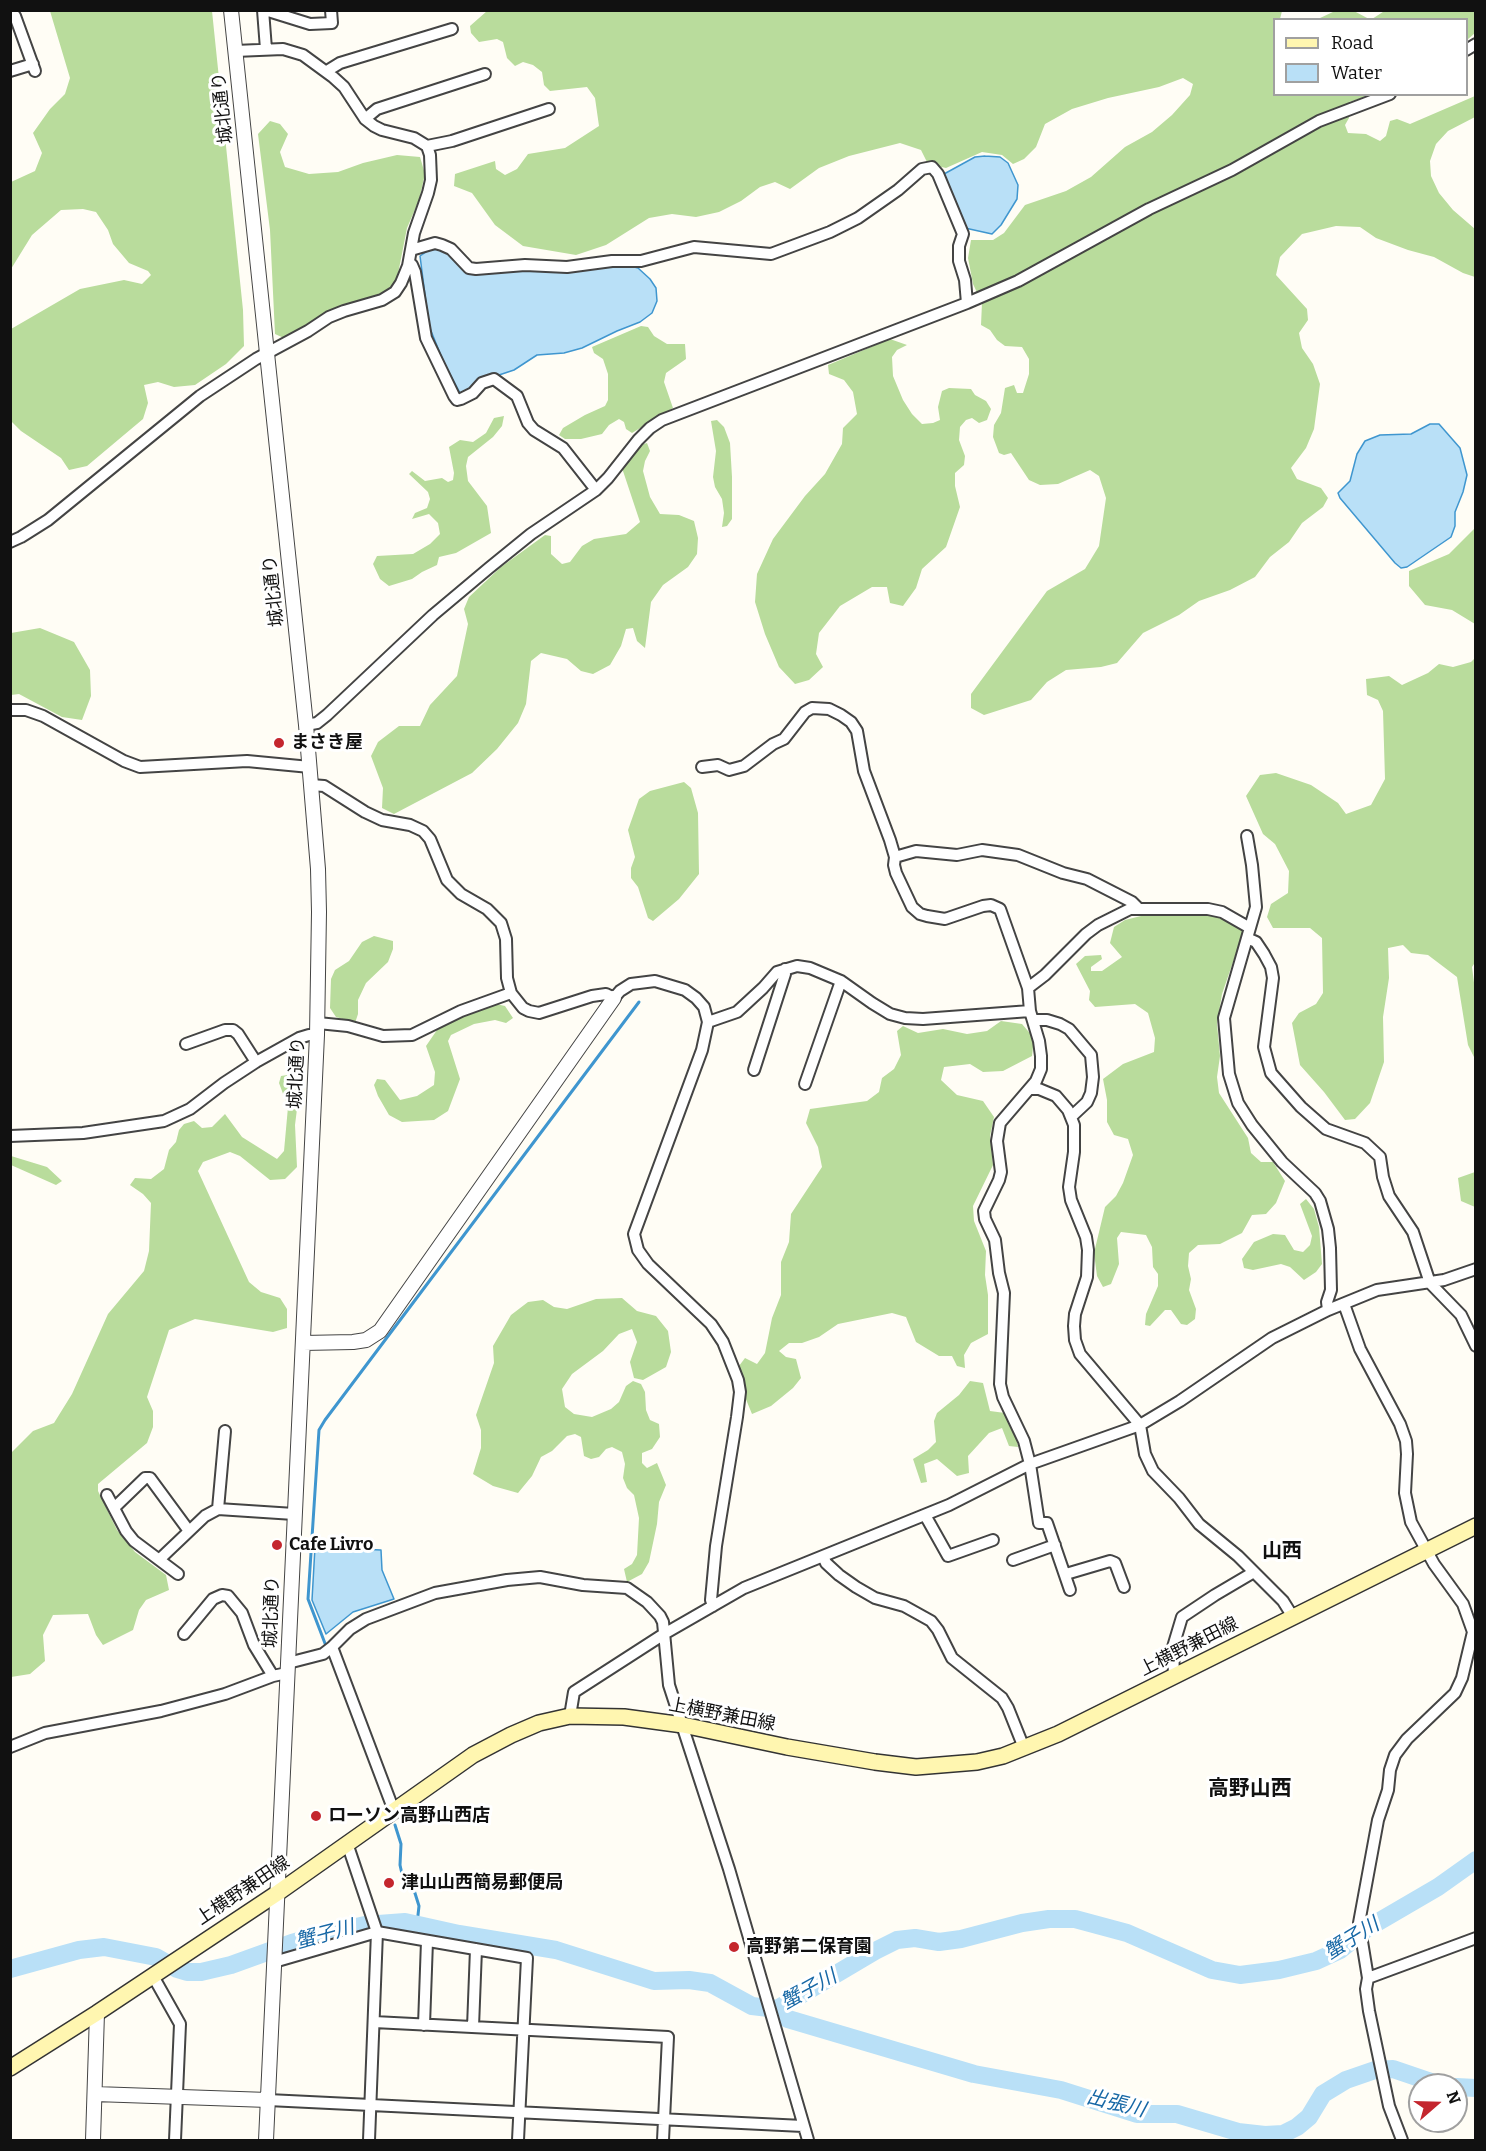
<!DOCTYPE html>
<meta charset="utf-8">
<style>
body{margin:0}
#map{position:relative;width:1486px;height:2151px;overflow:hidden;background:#fffdf5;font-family:Bitter,serif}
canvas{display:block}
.frame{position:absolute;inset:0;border:12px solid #111;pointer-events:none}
.legend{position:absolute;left:1273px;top:18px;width:195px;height:78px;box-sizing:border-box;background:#fff;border:2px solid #a0a0a0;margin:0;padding:8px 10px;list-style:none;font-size:18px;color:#111}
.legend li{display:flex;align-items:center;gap:12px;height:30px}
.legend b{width:30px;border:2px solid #a0a0a0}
.north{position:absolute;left:1408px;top:2073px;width:60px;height:60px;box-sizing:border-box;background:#fff;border:2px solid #a0a0a0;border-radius:50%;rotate:70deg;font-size:16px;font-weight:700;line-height:24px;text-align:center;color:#111}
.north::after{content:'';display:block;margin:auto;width:21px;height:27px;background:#c4262e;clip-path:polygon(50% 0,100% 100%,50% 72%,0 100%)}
</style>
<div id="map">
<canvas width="1486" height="2151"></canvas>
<div class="frame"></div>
<ul class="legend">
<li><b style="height:8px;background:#fff6b0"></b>Road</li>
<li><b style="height:16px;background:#b9e0f7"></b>Water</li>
</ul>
<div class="north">N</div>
</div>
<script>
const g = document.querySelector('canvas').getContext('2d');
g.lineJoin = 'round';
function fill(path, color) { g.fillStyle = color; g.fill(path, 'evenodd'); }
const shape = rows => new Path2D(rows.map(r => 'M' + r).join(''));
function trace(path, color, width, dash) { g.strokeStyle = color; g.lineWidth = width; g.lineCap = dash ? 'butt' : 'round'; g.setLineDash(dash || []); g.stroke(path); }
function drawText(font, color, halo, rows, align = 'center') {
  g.font = font + ' Bitter,"Noto Sans JP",serif'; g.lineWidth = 6; g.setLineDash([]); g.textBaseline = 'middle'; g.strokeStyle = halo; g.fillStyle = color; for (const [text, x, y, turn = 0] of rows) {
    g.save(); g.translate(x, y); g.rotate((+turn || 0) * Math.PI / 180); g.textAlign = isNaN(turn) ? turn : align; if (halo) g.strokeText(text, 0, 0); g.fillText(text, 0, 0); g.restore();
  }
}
fill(shape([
 [1386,10,1475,11,1475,33,1467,40,1466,20,1372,19],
 [50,11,212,11,243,310,244,346,226,364,195,385,174,387,158,382,144,385,148,403,143,419,87,466,69,470,61,458,21,431,11,421,11,329,80,289,124,280,142,284,151,275,148,271,129,263,113,244,108,230,96,212,83,209,61,210,32,235,11,269,11,182,35,171,42,153,33,133,50,109,65,94,70,78],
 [487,11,1282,11,1280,19,1274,20,1274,94,1371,95,1349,102,1349,118,1345,125,1348,133,1366,134,1380,141,1386,136,1390,121,1397,119,1410,124,1475,96,1475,117,1448,131,1436,144,1430,161,1431,176,1439,193,1453,210,1475,229,1475,277,1463,273,1434,257,1408,250,1376,238,1360,227,1336,226,1302,234,1280,257,1276,275,1307,309,1308,320,1299,333,1302,348,1313,364,1320,384,1314,429,1306,448,1291,468,1297,479,1321,488,1328,498,1323,507,1302,523,1289,542,1270,557,1255,577,1230,590,1199,601,1179,615,1143,633,1117,663,1101,667,1066,670,1047,682,1031,700,984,715,971,708,971,694,1047,591,1085,569,1099,546,1106,498,1099,476,1090,470,1058,484,1040,485,1029,480,1011,453,1004,455,999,453,993,437,994,425,1001,413,1005,388,1014,385,1017,393,1023,393,1029,374,1029,359,1022,347,1005,346,997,340,990,330,981,325,982,303,973,284,968,258,971,240,993,240,1004,233,1025,205,1066,191,1091,177,1125,147,1152,132,1172,115,1190,95,1193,84,1183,78,1159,87,1108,98,1072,109,1045,124,1036,147,1024,159,1013,164,1002,155,982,152,946,168,928,164,921,150,900,143,849,156,819,168,790,189,775,182,760,187,741,201,719,212,696,217,672,214,649,218,606,245,576,255,523,246,495,225,472,193,454,186,455,174,495,161,496,169,505,175,517,169,528,154,565,148,599,126,595,98,587,87,550,91,544,85,542,72,533,65,523,62,515,66,507,58,503,42,497,39,479,42,471,33,470,26],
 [1335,11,1354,11,1369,19,1318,19],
 [270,121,280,124,288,134,280,152,285,167,309,174,338,172,363,163,397,155,420,157,425,174,419,200,407,228,397,279,387,291,376,297,341,305,286,339,275,334,270,230,258,134],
 [641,326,648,327,654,336,667,344,685,344,686,359,666,373,664,382,673,408,632,433,626,429,624,422,619,419,609,425,602,434,581,439,565,439,559,435,563,428,585,415,605,406,608,400,608,374,603,359,594,353,592,347],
 [890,339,907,345,897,350,892,357,893,376,903,400,912,414,922,424,933,423,940,420,938,407,942,391,949,388,971,389,975,395,986,401,991,409,987,420,979,423,972,418,966,420,960,427,959,440,965,456,964,465,955,473,955,486,960,507,946,547,922,569,916,588,903,606,890,603,887,587,872,587,840,606,819,633,816,654,823,667,809,680,795,684,779,667,765,634,755,602,757,574,773,539,805,496,825,474,842,444,843,428,857,414,853,392,844,380,829,374,828,365],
 [504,416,502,426,493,437,468,457,466,466,468,481,487,506,491,533,456,553,439,557,437,565,422,572,412,579,389,586,380,579,373,564,377,556,413,554,430,544,440,534,438,523,429,514,412,519,415,513,427,508,430,499,428,492,409,474,412,471,425,481,442,478,448,482,453,480,454,473,449,447,460,440,473,442,486,433,494,418],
 [717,420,724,427,730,443,732,477,732,519,727,526,722,527,724,513,722,499,715,487,713,477,716,451,711,421],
 [647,443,650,451,645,461,643,471,650,497,660,514,679,515,694,521,698,538,697,554,688,567,663,585,651,602,645,648,637,641,633,628,626,629,621,646,610,665,593,674,581,671,567,659,541,653,531,661,526,704,518,723,497,749,472,773,394,814,382,808,383,788,371,756,378,742,399,726,420,726,430,705,457,676,468,624,464,609,469,597,501,567,545,535,551,536,551,554,562,564,570,562,582,546,594,539,626,534,640,522,622,468,641,445],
 [1475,528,1475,624,1452,610,1425,605,1409,586,1409,571,1449,554],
 [40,628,74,642,90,670,91,696,82,720,62,717,19,694,11,695,11,633],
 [1475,658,1476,897,1474,904,1476,905,1476,961,1472,967,1476,998,1475,1059,1468,1045,1457,977,1428,955,1411,953,1403,945,1388,948,1389,978,1383,1017,1384,1062,1370,1103,1355,1119,1345,1120,1324,1092,1300,1065,1292,1023,1299,1013,1316,1004,1323,993,1322,938,1310,928,1273,928,1267,917,1271,904,1288,893,1289,871,1275,844,1263,834,1246,796,1260,775,1276,773,1311,785,1338,803,1346,814,1371,805,1385,779,1383,711,1378,700,1367,695,1366,679,1389,676,1402,685,1428,673,1439,664,1453,667,1471,662],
 [684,782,691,788,698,813,699,874,679,899,653,921,648,918,638,887,631,878,631,868,635,857,628,830,639,799,650,791],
 [1145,915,1220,915,1238,926,1243,933,1222,994,1217,1024,1220,1056,1217,1077,1219,1093,1248,1138,1251,1153,1261,1162,1273,1162,1285,1181,1276,1203,1266,1214,1252,1215,1242,1233,1220,1244,1198,1245,1189,1253,1188,1266,1191,1279,1189,1290,1196,1309,1195,1319,1187,1325,1181,1324,1171,1310,1165,1310,1150,1326,1145,1325,1146,1314,1158,1286,1158,1274,1153,1267,1152,1247,1146,1235,1121,1232,1117,1238,1119,1264,1111,1284,1103,1287,1097,1276,1094,1253,1105,1207,1116,1196,1123,1183,1133,1155,1128,1139,1114,1135,1107,1122,1107,1100,1103,1079,1123,1064,1154,1052,1155,1038,1148,1013,1135,1004,1095,1007,1089,1000,1090,991,1076,964,1085,956,1101,955,1102,959,1091,967,1091,971,1102,971,1122,957,1110,943,1114,927,1125,920],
 [374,936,393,941,393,949,388,962,366,983,358,1000,358,1014,355,1023,336,1017,330,1008,331,979,335,970,349,961,362,942],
 [496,1004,505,1006,513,1018,506,1023,495,1020,474,1024,451,1035,448,1041,460,1079,448,1111,434,1120,402,1122,389,1115,378,1096,374,1085,377,1079,385,1080,400,1100,417,1096,434,1085,435,1072,426,1046,437,1030,460,1016],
 [1001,1021,1022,1024,1034,1038,1032,1056,1003,1071,983,1072,970,1064,944,1067,941,1080,957,1095,983,1101,994,1117,990,1136,993,1165,973,1206,974,1221,986,1251,985,1275,988,1295,988,1334,971,1343,964,1355,965,1368,957,1366,952,1356,939,1356,916,1342,906,1317,892,1313,838,1324,819,1337,802,1343,789,1343,779,1351,786,1357,796,1359,801,1378,793,1388,771,1406,752,1414,745,1397,739,1366,745,1358,757,1364,765,1353,772,1318,781,1295,781,1262,789,1242,791,1214,822,1167,818,1147,806,1123,810,1109,867,1101,879,1092,882,1078,894,1069,901,1055,897,1031,903,1026,918,1033,943,1029,967,1034,987,1031],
 [294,1074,300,1085,295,1125,297,1167,285,1179,270,1180,240,1156,230,1152,203,1162,198,1171,249,1282,261,1292,280,1298,287,1309,287,1328,273,1332,195,1319,169,1330,147,1397,153,1411,153,1427,147,1443,98,1484,98,1491,117,1530,135,1552,166,1575,169,1590,146,1600,139,1610,133,1630,103,1645,96,1635,88,1614,53,1615,43,1635,45,1661,30,1674,11,1677,11,1453,33,1431,54,1423,72,1394,108,1314,144,1271,149,1251,151,1203,143,1194,130,1185,135,1178,151,1179,164,1169,169,1150,176,1142,179,1130,184,1124,194,1121,202,1128,212,1127,225,1114,242,1137,277,1159,284,1151,288,1107,279,1083,281,1076],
 [11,1156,47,1167,62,1181,56,1185,11,1165],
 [1475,1172,1476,1172,1475,1207,1461,1201,1458,1178],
 [1306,1199,1314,1209,1319,1227,1322,1264,1316,1272,1304,1280,1290,1267,1281,1264,1253,1270,1244,1268,1242,1259,1254,1242,1273,1234,1285,1235,1294,1250,1303,1252,1310,1245,1312,1236,1300,1204],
 [622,1298,637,1311,656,1316,668,1331,671,1352,666,1367,643,1380,634,1378,630,1362,637,1342,632,1329,619,1334,603,1351,572,1374,562,1389,565,1407,574,1414,592,1417,611,1409,619,1402,626,1386,633,1381,641,1384,645,1392,646,1410,650,1420,659,1424,660,1437,652,1449,642,1453,642,1463,647,1468,657,1463,666,1485,659,1502,657,1524,649,1562,642,1574,627,1582,624,1569,632,1564,637,1555,639,1518,634,1495,627,1488,623,1478,625,1464,622,1452,612,1447,606,1449,599,1457,591,1459,584,1456,581,1437,575,1434,567,1436,552,1451,541,1457,532,1476,518,1493,493,1486,473,1474,481,1448,481,1430,476,1415,494,1363,493,1346,511,1315,528,1302,543,1300,554,1307,567,1309,596,1299],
 [970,1381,983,1383,990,1411,1005,1413,1016,1432,1018,1447,1009,1446,1002,1428,989,1433,968,1456,969,1473,957,1476,937,1459,924,1464,927,1482,921,1483,913,1459,928,1450,936,1442,934,1421,937,1413,959,1395]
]), '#b9dc9c');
const water = shape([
 [985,156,1000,157,1008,163,1018,185,1017,199,1001,225,992,234,965,228,944,174,975,157,985,156],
 [439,249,448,252,462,268,468,272,527,270,566,272,627,265,638,268,650,279,656,288,657,301,652,313,640,322,617,331,582,348,564,353,537,355,514,370,484,380,466,393,460,393,444,363,429,326,420,256,429,250,439,249],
 [1430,424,1439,424,1460,448,1467,475,1463,492,1455,512,1455,526,1451,537,1407,567,1401,568,1395,563,1340,498,1338,493,1350,481,1357,454,1365,441,1380,435,1411,434,1430,424],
 [315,1547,381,1550,382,1570,394,1599,353,1612,326,1634,312,1600,315,1547]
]);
fill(water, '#b9e0f7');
trace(water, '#3f96cf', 1.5);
trace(shape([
 [326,1646,308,1599,319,1430,325,1420,639,1002],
 [395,1825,401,1844,400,1865,402,1874,414,1890,419,1906,417,1924]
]), '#3f96cf', 3);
trace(shape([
 [10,1969,79,1950,104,1947,156,1957,177,1969,187,1972,201,1972,231,1965,292,1943,320,1935,365,1925,405,1922,459,1934,556,1950,654,1981,689,1980,710,1983,752,2006,777,2009,875,1951,897,1940,915,1938,939,1942,961,1939,1022,1923,1049,1919,1075,1919,1127,1933,1212,1970,1240,1975,1279,1970,1316,1961,1340,1950,1366,1929,1438,1887,1476,1860],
 [777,2009,788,2019,974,2074,1061,2090,1137,2114,1177,2114,1238,2132,1265,2135,1283,2134,1297,2127,1309,2117,1323,2094,1346,2080,1375,2070,1393,2069,1440,2085],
 [1456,2087,1476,2088]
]), '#b9e0f7', 18);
const minor = shape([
 [263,10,266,49],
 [265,10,310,24,332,23,331,10],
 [10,17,15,16,35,71],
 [1466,50,1476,44],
 [10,71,33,64],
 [327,71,340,63,452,29],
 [365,119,377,109,485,74],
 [427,146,452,141,549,109],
 [411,250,435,243,442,245,451,249,469,268,476,269,525,265,567,267,612,261,641,261,694,247,771,254,830,232,858,218,898,190,922,169,932,167,938,174,963,234,959,246,959,261,965,280,967,303],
 [409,262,412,265,415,272,426,338,454,396,457,400,461,399,473,393,482,383,494,379,517,396,528,423,534,430,563,448,596,490],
 [10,542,21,537,48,520,200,396,256,359,308,331,329,317,344,311,382,300,395,292,401,283,408,266,414,233,428,193,431,180,430,155,427,146,414,138,382,130,374,126,365,119,344,87,333,77,303,55,283,49,235,51],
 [10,710,26,710,43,716,124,761,140,767,247,761,310,767],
 [306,725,317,723,327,715,433,615,489,568,531,534,596,490,608,478,638,440,650,428,662,420,967,303,1018,281,1149,209,1232,170,1319,121,1390,94],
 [702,767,718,765,729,770,744,766,773,744,784,739,805,712,812,708,829,709,841,715,851,722,857,731,864,771,890,840,895,857,894,865,896,873,912,907,920,914,927,916,945,919,983,906,991,905,1000,909,1028,988,1030,1011,1039,1041,1041,1056,1041,1069,1036,1081,1000,1123,997,1141,1001,1172,999,1180,984,1211,985,1219,995,1240,999,1273,1004,1293,1000,1384,1003,1397,1024,1441,1030,1464,1039,1523,1047,1523,1070,1590],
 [311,785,324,786,365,812,382,820,410,825,423,831,430,839,447,880,461,894,487,909,501,923,506,939,507,978,511,993,523,1008,529,1011,539,1013,592,996,606,994,614,998,620,991,631,984,655,981,685,990,696,998,704,1007,708,1022,702,1050,634,1234,638,1250,648,1264,711,1324,723,1342,738,1380,740,1392,737,1417,716,1546,711,1600,713,1606],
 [1247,836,1252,865,1256,907,1224,1018,1229,1074,1238,1103,1252,1125,1282,1162,1315,1193,1320,1201,1328,1229,1330,1248,1331,1290,1327,1302,1328,1310],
 [895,857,916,851,957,855,982,850,1018,855,1063,873,1087,879,1132,902,1138,908],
 [1247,938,1256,942,1264,954,1271,967,1273,978,1264,1047,1271,1073,1301,1107,1326,1129,1365,1143,1380,1157,1383,1177,1389,1196,1413,1232,1430,1283,1461,1315,1476,1346],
 [1028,988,1045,975,1086,934,1098,925,1130,909,1208,909,1222,912,1250,928],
 [1033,1020,1047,1020,1060,1024,1069,1029,1091,1055,1093,1077,1091,1093,1087,1102,1071,1117],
 [708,1022,737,1012,763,988,777,972,797,966,810,968,841,981,872,1003,890,1014,905,1018,923,1019,1030,1011],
 [318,1023,348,1026,383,1036,412,1035,461,1011,511,993],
 [186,1044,225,1030,233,1030,238,1034,256,1062],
 [754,1070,785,974,785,969],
 [805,1084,841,981],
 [1031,1089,1039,1089,1056,1096,1068,1110,1074,1125,1074,1152,1069,1187,1071,1200,1086,1237,1088,1250,1087,1277,1075,1314,1074,1326,1075,1340,1080,1354,1140,1425,1145,1454,1153,1471,1179,1498,1199,1524,1238,1556,1283,1601,1293,1617],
 [10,1136,83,1133,164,1121,190,1109,224,1083,256,1062,299,1038,309,1035,317,1035],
 [1344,1304,1360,1349,1400,1424,1406,1441,1407,1454,1405,1493,1411,1522,1434,1564,1463,1604,1473,1632,1462,1678,1455,1693,1407,1739,1395,1755,1390,1770,1388,1790,1378,1820,1359,1923,1368,1978,1366,1989,1369,2011,1389,2106,1402,2140],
 [225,1431,218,1509,294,1514],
 [107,1495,126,1531,134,1541,178,1574],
 [115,1507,145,1478,150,1478,189,1531],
 [925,1515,948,1556,993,1540],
 [823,1556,826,1563,839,1575,856,1587,875,1598,904,1606,931,1621,938,1630,952,1658,1002,1698,1008,1708,1024,1748],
 [160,1560,163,1556,205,1516,218,1509],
 [1013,1560,1055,1545],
 [1066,1574,1110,1561,1115,1563,1124,1587],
 [184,1634,213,1599,222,1595,228,1596,242,1613,254,1645,273,1676],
 [288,1663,323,1654,332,1647],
 [1174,1676,1173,1647,1182,1617,1215,1595,1254,1572],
 [570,1716,574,1692,664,1634,744,1588,949,1505,1030,1464,1140,1425,1180,1401,1272,1338,1328,1310,1377,1290,1444,1280,1476,1269],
 [10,1747,45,1733,161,1711,225,1694,273,1676,287,1673],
 [394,1811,332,1647,350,1629,366,1619,435,1593,507,1580,540,1577,583,1585,627,1588,647,1602,660,1616,663,1622,669,1685,729,1869,808,2140],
 [347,1843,377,1932,369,2140],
 [274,1962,377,1932,527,1958,518,2140],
 [153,1976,180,2024,175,2140],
 [1368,1978,1476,1938],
 [374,2022,668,2037,663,2140],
 [424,2025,427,1941],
 [473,2027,476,1949],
 [268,2100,803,2126]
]);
const tertiary = shape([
 [231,10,306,725,318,869,319,912,317,1035,266,2140],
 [303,1343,353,1342,366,1340,380,1331,614,998],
 [95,2094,268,2100],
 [93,2140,97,2013]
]);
const secondary = shape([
 [10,2068,97,2013,279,1892,473,1755,511,1735,539,1723,570,1716,624,1717,683,1725,787,1747,875,1762,916,1767,977,1762,1003,1756,1058,1734,1476,1526]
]);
trace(minor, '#444', 14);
trace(tertiary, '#444', 16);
trace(secondary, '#333', 18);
trace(minor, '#fff', 10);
trace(tertiary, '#fff', 14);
trace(secondary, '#fff6b0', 15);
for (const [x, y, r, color] of [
 [279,743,6,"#c4262e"],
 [277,1545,6,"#c4262e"],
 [316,1816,6,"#c4262e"],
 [389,1883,6,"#c4262e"],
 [734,1947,6,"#c4262e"]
]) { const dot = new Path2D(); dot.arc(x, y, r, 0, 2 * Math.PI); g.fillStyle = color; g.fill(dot); trace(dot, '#fff', 2); }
drawText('18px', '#111', '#fff', [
 ["城北通り",223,108,-96],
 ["城北通り",274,591,-96],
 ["城北通り",297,1073,-87],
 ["城北通り",272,1612,-88],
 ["上横野兼田線",1189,1647,-27],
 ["上横野兼田線",722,1715,11],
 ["上横野兼田線",243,1891,-34]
]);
drawText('bold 18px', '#111', '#fff', [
 ["まさき屋",291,743],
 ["Cafe Livro",289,1545],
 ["ローソン高野山西店",328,1816],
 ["津山山西簡易郵便局",401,1883],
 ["高野第二保育園",746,1947]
], 'left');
drawText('bold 20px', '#111', '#fff', [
 ["山西",1282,1551]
]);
drawText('italic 20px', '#1768a6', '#fff', [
 ["蟹子川",325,1935,-15],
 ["蟹子川",1352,1939,-32],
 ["蟹子川",809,1990,-29],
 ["出張川",1116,2104,14]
]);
drawText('bold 21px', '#111', '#fff', [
 ["高野山西",1250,1789]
]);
</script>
